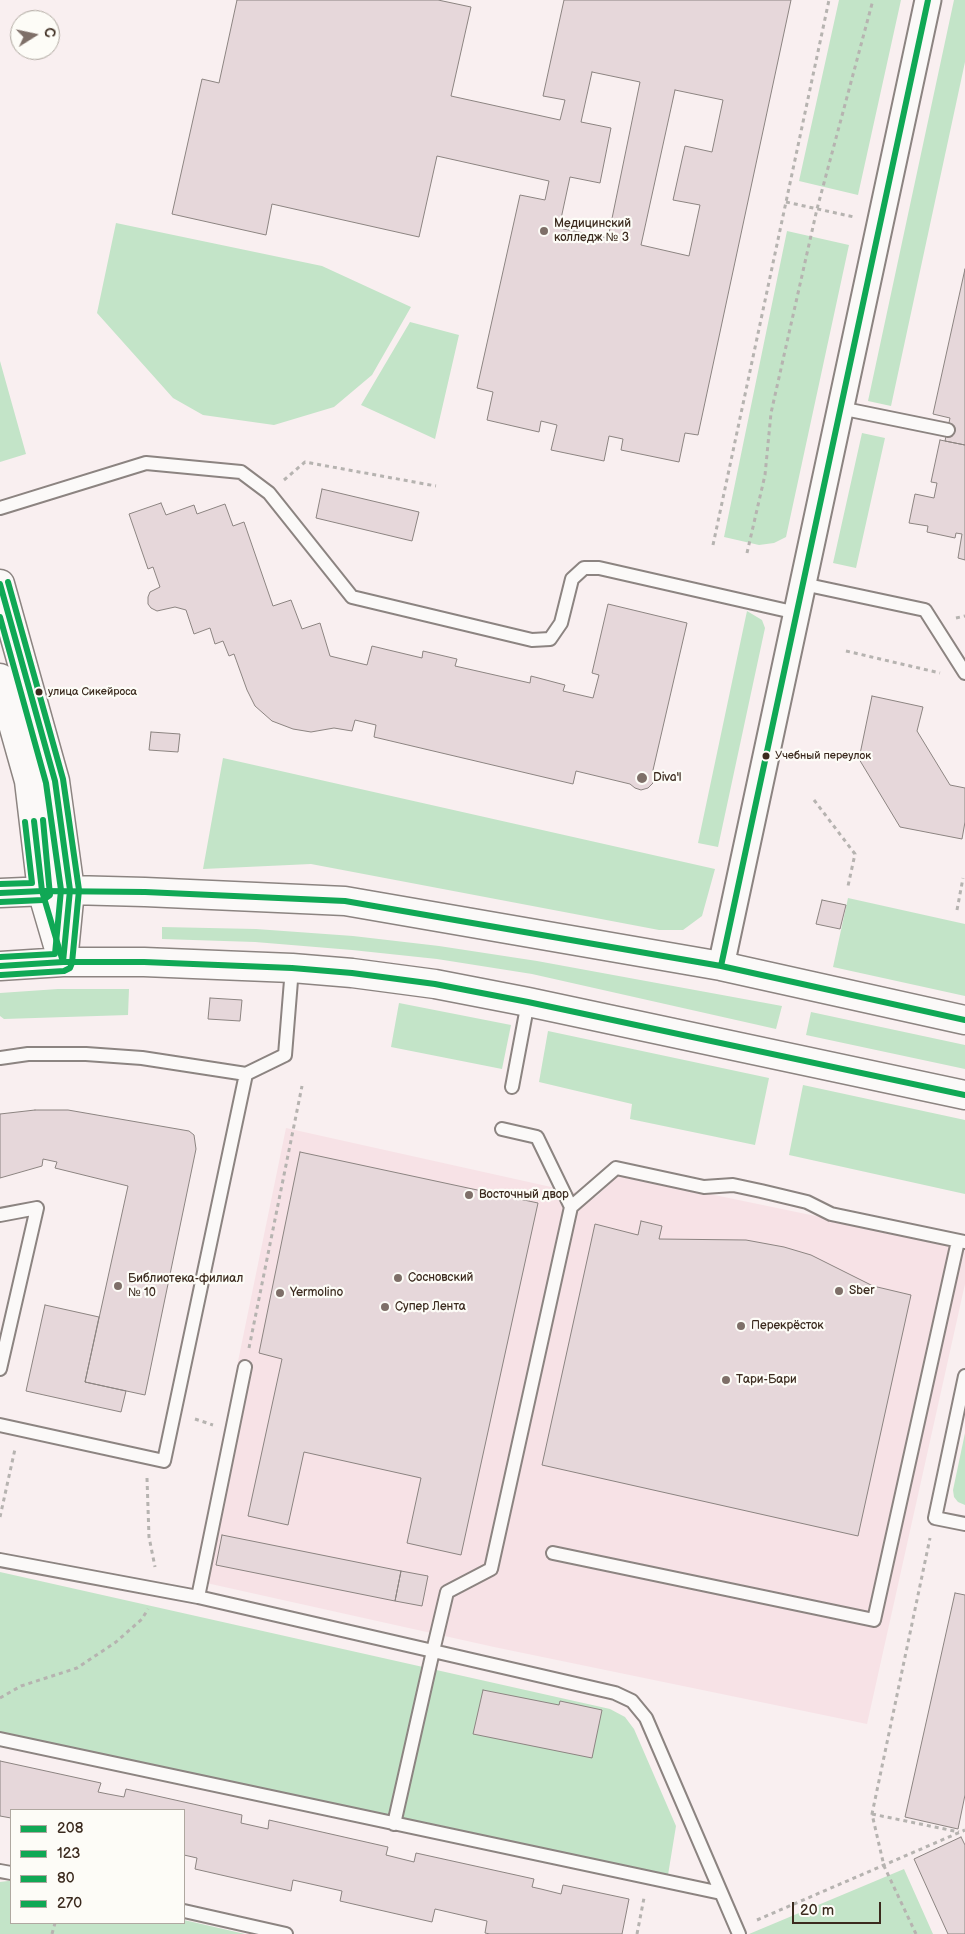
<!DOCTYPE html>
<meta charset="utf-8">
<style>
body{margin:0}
#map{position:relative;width:965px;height:1934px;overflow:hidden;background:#f9eff0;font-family:"Balsamiq Sans",sans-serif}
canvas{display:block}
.legend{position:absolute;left:10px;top:1809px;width:175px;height:115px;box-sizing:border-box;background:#fdfcf7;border:1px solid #afa8a0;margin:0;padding:6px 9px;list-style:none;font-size:15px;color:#3b2a1e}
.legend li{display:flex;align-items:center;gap:10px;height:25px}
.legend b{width:25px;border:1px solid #afa8a0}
.north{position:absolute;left:10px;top:10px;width:50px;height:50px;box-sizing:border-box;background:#fdfcf7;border:1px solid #afa8a0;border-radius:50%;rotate:80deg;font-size:14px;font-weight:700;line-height:20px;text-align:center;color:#3b2a1e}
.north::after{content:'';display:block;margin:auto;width:18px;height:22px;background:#7e6f68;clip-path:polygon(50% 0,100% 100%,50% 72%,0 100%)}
.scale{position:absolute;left:792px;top:1902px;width:89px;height:22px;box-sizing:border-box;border:2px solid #3b2a1e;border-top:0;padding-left:6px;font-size:15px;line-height:18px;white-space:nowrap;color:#3b2a1e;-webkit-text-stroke:4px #fdfcf7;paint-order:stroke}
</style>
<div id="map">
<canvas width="965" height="1934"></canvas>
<ul class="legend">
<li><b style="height:6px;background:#10a855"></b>208</li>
<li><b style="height:6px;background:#10a855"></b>123</li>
<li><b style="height:6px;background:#10a855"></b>80</li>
<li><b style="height:6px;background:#10a855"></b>270</li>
</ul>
<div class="north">С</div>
<div class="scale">20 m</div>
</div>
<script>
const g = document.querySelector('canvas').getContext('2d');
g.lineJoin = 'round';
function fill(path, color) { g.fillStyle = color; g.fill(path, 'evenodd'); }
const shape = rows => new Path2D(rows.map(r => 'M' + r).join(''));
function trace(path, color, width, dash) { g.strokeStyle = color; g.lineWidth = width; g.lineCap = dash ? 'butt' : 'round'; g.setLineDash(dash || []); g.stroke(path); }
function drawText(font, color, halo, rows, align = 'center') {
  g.font = font + ' "Balsamiq Sans",sans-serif'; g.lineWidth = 4.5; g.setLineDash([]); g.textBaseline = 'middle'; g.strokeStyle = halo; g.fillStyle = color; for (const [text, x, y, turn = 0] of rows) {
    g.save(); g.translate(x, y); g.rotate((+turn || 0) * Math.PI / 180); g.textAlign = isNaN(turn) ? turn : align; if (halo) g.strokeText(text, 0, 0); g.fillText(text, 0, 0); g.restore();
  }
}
fill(shape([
 [286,1128,596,1197,618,1175,965,1247,965,1284,867,1724,494,1647,193,1580]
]), '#f7e2e6');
fill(shape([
 [839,0,901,0,858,195,799,181],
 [954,0,965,0,965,62,891,406,868,401],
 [116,223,322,266,411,307,372,375,334,407,274,425,203,415,173,398,97,313],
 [787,231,849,245,786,537,774,543,759,545,724,537],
 [410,322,459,335,435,439,361,405],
 [0,361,26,454,0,462],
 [862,433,885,438,856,568,833,563],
 [747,611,762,620,765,628,718,847,698,843],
 [223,758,715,869,702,916,683,930,659,930,311,864,203,869],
 [848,898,965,924,965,996,833,967],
 [162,927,256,929,353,936,439,946,537,961,782,1006,776,1029,532,974,437,959,352,950,255,942,162,939],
 [58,989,129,989,128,1015,4,1019,0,1016,0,993],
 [399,1003,511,1025,502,1069,391,1047],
 [811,1012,965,1045,965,1069,806,1035],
 [548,1031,769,1078,755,1145,630,1119,632,1104,539,1082],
 [803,1085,965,1120,965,1194,789,1155],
 [965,1433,965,1505,958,1502,954,1497,953,1490],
 [0,1572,610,1709,625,1717,634,1729,676,1826,668,1875,0,1734],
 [904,1869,933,1934,749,1934],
 [8,1881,11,1881,11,1923,184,1923,184,1920,245,1934,0,1934,0,1882]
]), '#c3e4c8');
const building = shape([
 [237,0,438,0,471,7,451,96,560,120,565,100,543,96,564,0,791,0,698,435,685,433,679,462,621,450,623,439,609,436,604,461,551,450,557,425,541,421,539,432,487,420,493,392,477,388,520,195,545,200,549,181,437,156,419,237,272,204,266,235,172,214,202,79,219,83,237,0],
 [592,72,640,82,608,238,559,228,570,177,600,183,611,128,581,122,592,72],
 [675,90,723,100,712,152,685,146,673,200,700,205,689,256,641,245,675,90],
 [965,269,965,445,945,441,950,418,933,414,965,269],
 [940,440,965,445,965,560,958,558,962,534,956,533,955,538,927,532,928,526,909,523,915,494,934,498,937,483,931,482,940,440],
 [322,489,419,512,412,541,316,518,322,489],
 [161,503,166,515,194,505,197,514,225,504,233,526,244,522,273,606,291,600,302,629,320,623,330,656,367,665,372,646,422,658,423,651,457,659,455,666,530,683,531,676,565,685,563,691,593,698,599,675,592,673,608,604,687,623,653,770,654,777,653,783,648,788,641,790,635,788,630,784,576,771,573,784,374,737,376,725,355,720,352,731,334,728,311,732,293,729,272,721,255,706,247,690,234,654,229,656,223,641,215,644,210,628,194,634,186,610,175,607,157,611,151,608,148,604,148,597,150,592,160,587,153,567,148,569,129,514,161,503],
 [872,696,923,707,917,731,950,785,965,788,965,822,962,839,900,827,859,759,872,696],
 [151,732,180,734,178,752,149,750,151,732],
 [822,900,846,905,840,929,816,924,822,900],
 [210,998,242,1000,240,1021,208,1019,210,998],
 [35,1110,68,1110,189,1131,194,1135,196,1149,145,1395,85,1382,128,1186,55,1168,57,1162,43,1159,42,1166,0,1178,0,1114,35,1110],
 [300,1152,538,1203,461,1555,407,1543,421,1478,304,1452,288,1525,248,1516,282,1359,259,1353,300,1152],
 [641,1221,662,1226,659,1239,746,1240,784,1247,811,1255,873,1286,911,1295,858,1536,542,1465,595,1224,638,1235,641,1221],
 [45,1305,99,1317,85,1382,126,1391,121,1412,26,1391,45,1305],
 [222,1535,401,1571,395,1601,216,1565,222,1535],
 [401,1571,428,1576,422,1606,395,1601,401,1571],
 [955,1593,965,1595,965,1795,958,1829,905,1817,955,1593],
 [483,1690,559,1705,560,1701,602,1710,592,1758,473,1734,483,1690],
 [0,1761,101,1783,98,1792,108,1794,124,1797,126,1789,242,1815,241,1823,268,1829,269,1820,388,1847,386,1855,414,1862,416,1853,534,1879,532,1887,541,1889,561,1894,563,1885,629,1899,622,1934,490,1934,485,1933,487,1921,435,1909,432,1922,340,1901,342,1891,293,1880,291,1891,195,1869,197,1858,184,1855,184,1810,11,1810,11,1818,0,1816,0,1761],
 [961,1837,965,1845,965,1934,948,1934,914,1859,961,1837]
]);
fill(building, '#e6d7da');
trace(building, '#8c8481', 1);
const lane = shape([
 [840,408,948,430],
 [0,508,146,463,241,472,269,493,352,597,532,640,550,639,561,623,572,579,584,568,599,568,797,613],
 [803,584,925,610,965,673],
 [0,1058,28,1054,86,1054,142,1058,246,1074],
 [512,1087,528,1002],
 [571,1207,616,1168,704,1187,733,1185,761,1191,807,1202,831,1214,964,1242],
 [0,1215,37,1208,0,1369],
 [245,1367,198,1597,433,1651,447,1592,491,1569,571,1207,537,1137,502,1129],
 [965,1376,935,1518,965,1524],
 [0,1425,164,1461,246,1074,285,1055,292,968],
 [553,1553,874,1620,958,1241],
 [0,1560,198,1597],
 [0,1739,721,1893],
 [394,1824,433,1651,615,1693,632,1701,646,1718,739,1934],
 [0,1871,11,1873],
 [184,1911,286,1934]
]);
const street = shape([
 [721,966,928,0]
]);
const secondary = shape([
 [0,584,55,781,70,890,63,962],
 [0,678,29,781,42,891,59,949],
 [0,893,70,890,145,892,345,901,721,966,965,1020],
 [0,966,63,962,144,962,292,968,352,973,435,984,528,1002,965,1095]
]);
trace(lane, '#8c8481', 16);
trace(street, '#8c8481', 29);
trace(secondary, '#8c8481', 31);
trace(shape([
 [786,202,854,217],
 [284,480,305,462,436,486],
 [713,545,829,0],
 [747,553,765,475,771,413,817,209,873,0],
 [956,618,965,616],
 [846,651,940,673],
 [814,800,855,854,848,886],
 [957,910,963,878],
 [249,1348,302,1086],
 [195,1419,213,1425],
 [147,1478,149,1537,155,1567],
 [0,1517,15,1449],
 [0,1698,21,1686,77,1668,116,1642,142,1619,148,1609],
 [872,1814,959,1832],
 [757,1920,965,1830],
 [52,1934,55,1923],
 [637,1934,644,1898],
 [916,1934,884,1866,872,1814,930,1538]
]), '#b6b3b0', 3, [4, 4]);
trace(lane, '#fbf9f8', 12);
trace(street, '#fbf9f8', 25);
trace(secondary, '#fbf9f8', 28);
trace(shape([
 [721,966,928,0],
 [965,1020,721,966,345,901,145,892,42,891,63,962,144,962,292,968,352,973,435,984,528,1002,965,1095]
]), '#10a855', 6);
trace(shape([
 [0,584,55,781,70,890,63,962,0,966],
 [0,893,42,891,34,821]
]), '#10a855', 6);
trace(shape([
 [0,617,46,783,61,890,55,954,0,957],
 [0,902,43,900,50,895,43,820]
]), '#10a855', 6);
trace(shape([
 [0,884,32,883,25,822],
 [1,975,64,971,70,968,72,963,79,890,63,779,8,582]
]), '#10a855', 6);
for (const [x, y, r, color] of [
 [544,231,5,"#7e6f68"],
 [39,692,4.5,"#3b2a1e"],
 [766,756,4.5,"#3b2a1e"],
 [642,778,6,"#7e6f68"],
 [469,1195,5,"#7e6f68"],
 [398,1278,5,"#7e6f68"],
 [118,1286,5,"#7e6f68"],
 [839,1291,5,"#7e6f68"],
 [280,1293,5,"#7e6f68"],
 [385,1307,5,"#7e6f68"],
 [741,1326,5,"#7e6f68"],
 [726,1380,5,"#7e6f68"]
]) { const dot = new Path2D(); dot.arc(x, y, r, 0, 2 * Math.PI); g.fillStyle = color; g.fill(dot); trace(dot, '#fdfcf7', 2); }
drawText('11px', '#3b2a1e', '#fdfcf7', [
 ["улица Сикейроса",48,692],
 ["Учебный переулок",775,756]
], 'left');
drawText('12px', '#3b2a1e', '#fdfcf7', [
 ["Медицинский",554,224],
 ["колледж № 3",554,238],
 ["Diva'l",653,778],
 ["Восточный двор",479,1195],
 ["Сосновский",408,1278],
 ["Библиотека-филиал",128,1279],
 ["№ 10",128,1293],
 ["Sber",849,1291],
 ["Yermolino",290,1293],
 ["Супер Лента",395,1307],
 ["Перекрёсток",751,1326],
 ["Тари-Бари",736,1380]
], 'left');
</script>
